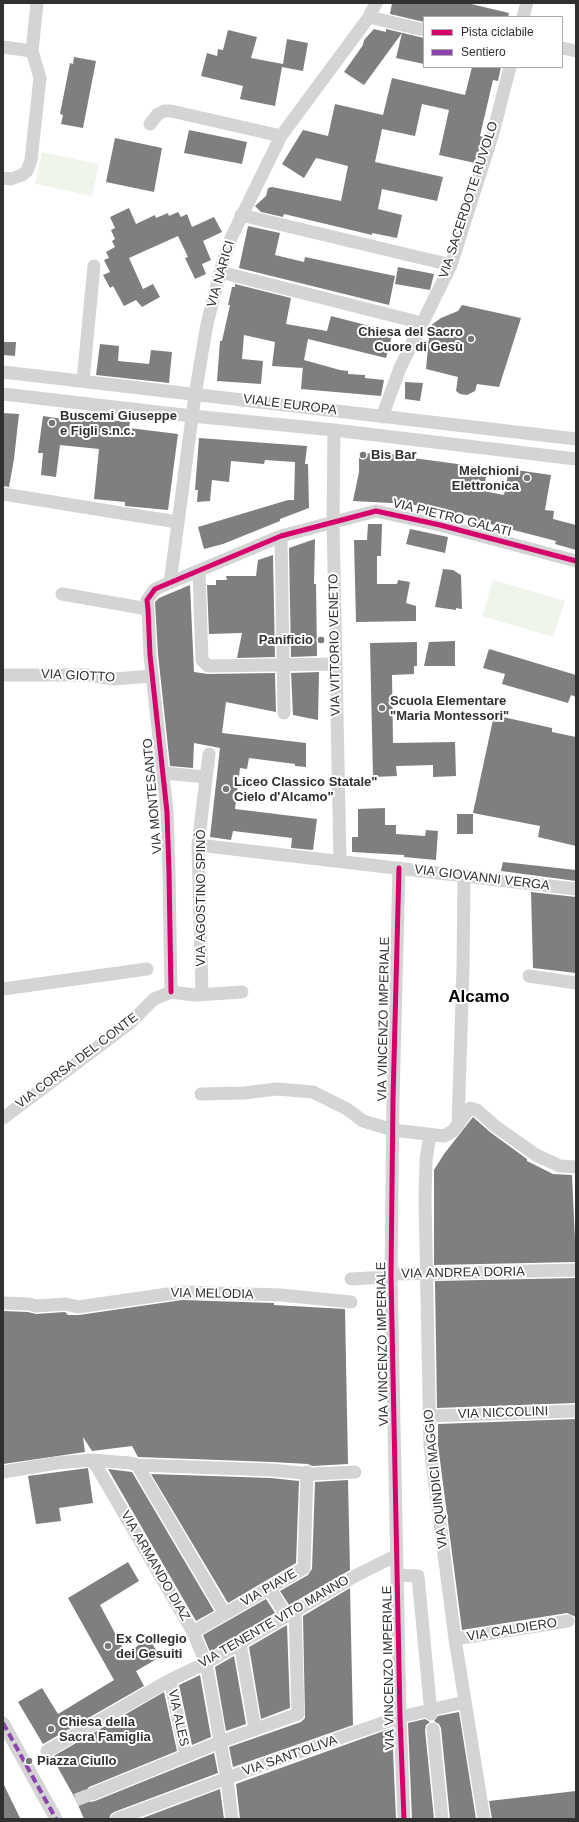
<!DOCTYPE html>
<meta charset="utf-8">
<style>
body{margin:0}
#map{position:relative;width:579px;height:1822px;overflow:hidden;background:#fff;font-family:Arial,sans-serif}
canvas{display:block}
.frame{position:absolute;inset:0;border:4px solid #303030;pointer-events:none}
.legend{position:absolute;left:423px;top:16px;width:140px;height:52px;box-sizing:border-box;background:#fff;border:1px solid #acacac;margin:0;padding:5px 7px;list-style:none;font-size:12px;color:#303030}
.legend li{display:flex;align-items:center;gap:8px;height:20px}
.legend b{width:20px;border:1px solid #acacac}
</style>
<div id="map">
<canvas width="579" height="1822"></canvas>
<div class="frame"></div>
<ul class="legend">
<li><b style="height:5px;background:#d6006c"></b>Pista ciclabile</li>
<li><b style="height:5px;background:#8e44ad"></b>Sentiero</li>
</ul>
</div>
<script>
const g = document.querySelector('canvas').getContext('2d');
g.lineJoin = 'round';
function fill(path, color) { g.fillStyle = color; g.fill(path, 'evenodd'); }
const shape = rows => new Path2D(rows.map(r => 'M' + r).join(''));
function trace(path, color, width, dash) { g.strokeStyle = color; g.lineWidth = width; g.lineCap = dash ? 'butt' : 'round'; g.setLineDash(dash || []); g.stroke(path); }
function drawText(font, color, halo, rows, align = 'center') {
  g.font = font + ' Arial,sans-serif'; g.lineWidth = 4; g.setLineDash([]); g.textBaseline = 'middle'; g.strokeStyle = halo; g.fillStyle = color; for (const [text, x, y, turn = 0] of rows) {
    g.save(); g.translate(x, y); g.rotate((+turn || 0) * Math.PI / 180); g.textAlign = isNaN(turn) ? turn : align; if (halo) g.strokeText(text, 0, 0); g.fillText(text, 0, 0); g.restore();
  }
}
fill(shape([
 [42,152,99,164,92,196,35,184],
 [493,580,565,601,553,637,482,616]
]), '#f0f5ec');
fill(shape([
 [392,3,467,3,509,13,508,17,424,17,424,22,390,14],
 [374,29,386,32,386,29,424,38,424,64,396,58,402,33,364,85,344,72,363,45,364,40],
 [228,30,257,37,251,58,283,64,287,39,308,43,303,71,282,67,275,106,240,99,243,86,201,76,207,53,217,56,218,49,223,50],
 [74,57,96,61,83,128,61,124,63,115,60,114,70,63,73,64],
 [472,67,501,67,498,81,493,80,480,136,483,137,475,163,439,155,449,110,422,104,415,136,382,129,375,162,443,177,437,201,382,189,378,209,402,215,397,238,372,233,372,235,284,214,283,217,261,212,255,206,266,196,268,188,272,187,341,201,348,166,316,158,304,178,282,164,303,130,328,136,335,104,383,115,392,78,465,95],
 [189,130,247,142,242,164,184,153],
 [115,138,162,148,154,192,106,182],
 [129,208,136,224,155,215,156,218,168,213,169,216,178,212,181,217,187,214,192,227,214,217,222,232,203,241,211,260,202,264,206,274,195,279,185,258,188,257,178,236,129,258,143,289,153,284,160,297,142,307,136,300,124,306,113,286,110,288,103,275,110,272,104,260,109,258,106,252,115,247,112,241,115,239,111,230,115,228,110,217],
 [248,226,280,233,275,255,304,262,305,257,395,276,389,305,239,268],
 [398,267,434,274,430,290,395,284],
 [235,284,291,298,286,324,327,331,331,316,393,332,386,358,308,339,304,360,340,370,348,371,348,374,365,375,365,378,384,380,381,396,301,389,303,365,303,368,272,366,275,342,244,335,242,359,263,361,261,384,217,381,220,341,222,341,230,305,228,305,232,287,235,287],
 [462,305,521,318,499,387,477,384,475,391,467,395,460,394,456,391,458,377,426,369,430,326,441,318,458,311],
 [3,342,16,342,15,356,3,355],
 [100,344,119,346,118,361,149,364,151,350,172,352,169,383,96,375],
 [405,382,423,383,420,401,405,399],
 [3,413,19,414,14,459,9,487,3,486],
 [43,416,63,419,63,416,130,422,129,428,178,434,168,510,125,506,125,502,94,499,99,449,60,445,56,477,41,475,43,453,38,453],
 [199,438,307,446,305,464,308,464,309,508,280,519,280,521,223,544,204,549,198,527,288,500,294,500,295,462,265,460,264,464,231,461,229,482,212,480,210,501,197,502,198,490,195,490],
 [359,453,413,455,413,458,487,468,484,491,504,495,509,469,551,475,545,510,554,511,553,519,576,525,576,550,555,544,556,541,471,519,471,516,409,504,353,501,359,472],
 [368,524,382,524,381,556,377,556,377,584,397,584,398,580,410,582,406,603,416,606,416,621,356,622,354,540,367,540],
 [410,529,448,537,445,553,406,544],
 [315,539,314,584,316,584,317,656,291,657,289,548],
 [273,555,275,657,237,658,242,633,209,634,207,585,216,585,216,580,227,580,226,576,256,576,258,560],
 [443,569,453,570,461,575,462,609,456,608,456,610,435,607],
 [190,585,194,672,208,674,275,673,276,712,226,702,222,733,306,743,306,767,295,766,295,764,249,758,247,769,240,768,235,809,317,819,313,850,291,848,292,838,233,831,231,840,210,837,220,748,194,743,193,768,170,766,158,654,155,602,159,598],
 [455,641,455,666,424,666,429,642],
 [417,642,417,666,414,666,414,674,392,675,393,743,455,742,456,776,433,777,433,765,396,766,397,776,373,777,370,643],
 [489,649,576,675,576,697,571,695,568,703,502,684,505,674,483,668],
 [319,672,318,720,293,715,291,673],
 [494,715,552,728,552,732,576,737,576,846,538,837,540,826,473,813],
 [385,808,385,825,396,825,396,834,425,836,426,830,438,831,436,860,404,857,404,855,352,852,352,837,358,837,358,809],
 [457,814,473,814,473,834,457,834],
 [503,862,576,870,576,881,501,871],
 [531,892,576,897,576,973,533,968],
 [473,1117,490,1132,527,1159,527,1161,553,1174,572,1175,576,1262,434,1265,434,1170,444,1154],
 [576,1278,576,1403,437,1408,435,1281],
 [182,1300,274,1303,274,1305,345,1309,348,1464,312,1466,308,1464,272,1462,138,1457,132,1446,92,1451,83,1437,85,1452,3,1464,3,1311,28,1312,36,1314,65,1312,68,1315,79,1315],
 [576,1419,576,1617,567,1613,462,1630,438,1445,438,1424],
 [88,1468,93,1503,59,1508,61,1521,36,1524,28,1476],
 [108,1469,132,1472,214,1611,196,1621],
 [151,1474,271,1478,299,1481,296,1563,228,1603],
 [348,1480,350,1570,289,1605,280,1591,308,1575,312,1569,315,1482],
 [128,1562,139,1581,100,1605,126,1654,149,1638,160,1657,136,1671,144,1686,43,1744,18,1702,42,1688,58,1714,114,1680,68,1598],
 [350,1588,353,1725,233,1767,229,1747,301,1722,305,1718,303,1616],
 [266,1599,275,1613,210,1652,203,1635],
 [287,1625,290,1708,261,1719,249,1647],
 [234,1656,246,1724,226,1731,215,1667],
 [200,1675,211,1737,192,1745,179,1685],
 [164,1692,177,1751,89,1787,84,1793,85,1797,91,1802,95,1801,214,1753,218,1773,114,1812,111,1814,109,1819,84,1819,76,1800,52,1757],
 [459,1712,476,1819,450,1819,441,1728,439,1724,434,1721,438,1716],
 [425,1719,430,1722,426,1725,425,1730,434,1819,412,1819,408,1723],
 [392,1728,396,1819,240,1819,236,1784],
 [3,1783,20,1818,3,1819],
 [220,1789,224,1819,140,1819],
 [576,1791,576,1819,492,1819,489,1801]
]), '#7f7f7f');
trace(shape([
 [76,1800,92,1794]
]), '#d6d6d6', 13, [13, 6]);
trace(shape([
 [369,17,424,30],
 [523,17,527,3],
 [3,47,32,51],
 [562,48,576,51],
 [150,124,158,114,164,111,171,111,281,136],
 [3,178,11,179,22,175,27,171,31,160,40,78,32,51,37,3],
 [241,215,451,265],
 [220,272,414,321,422,325],
 [3,372,576,439],
 [83,381,94,266],
 [3,394,192,416,334,430,576,459],
 [382,417,400,368,451,265,493,133,510,67],
 [334,430,333,521,340,860],
 [3,494,177,522],
 [281,536,284,713],
 [199,572,202,660,208,666,336,664],
 [170,583,195,395,207,324,222,265,231,238,281,136,369,17,376,3],
 [62,594,148,609],
 [3,675,88,675,114,679,152,676],
 [163,773,206,777],
 [198,845,576,889],
 [399,868,393,1099,391,1276,400,1717,404,1819],
 [529,976,576,983],
 [3,989,147,969],
 [171,992,169,872,167,812,150,655,148,609,147,600,155,589,281,536,376,511,440,525,576,561],
 [202,994,198,845,209,754],
 [201,1094,244,1093,277,1089,313,1092,347,1109,363,1121,393,1130,444,1136,453,1131,470,1108,477,1110,495,1126,536,1155,560,1166,576,1167],
 [3,1118,130,1023,154,999,171,992,195,995,242,992],
 [458,1125,463,969,464,875],
 [430,1135,426,1160,425,1198,430,1446,455,1639,484,1819],
 [351,1279,387,1277,396,1274,576,1270],
 [3,1303,30,1304,35,1306,66,1304,78,1307,182,1292,281,1295,351,1302],
 [429,1416,576,1411],
 [91,1460,97,1467,193,1632,206,1663,227,1779,232,1819],
 [137,1465,225,1614],
 [3,1472,57,1463,91,1460,130,1463,137,1465,272,1470,312,1474,355,1472],
 [398,1575,418,1576,431,1714],
 [269,1588,286,1615],
 [193,1632,304,1568,307,1472],
 [455,1639,568,1621],
 [240,1643,255,1729],
 [170,1680,186,1756],
 [3,1723,56,1819],
 [433,1729,442,1819],
 [47,1751,170,1680,206,1663,357,1575,397,1555],
 [92,1794,220,1742,298,1714,295,1610],
 [117,1819,276,1760,400,1717,465,1702]
]), '#d4d4d4', 13);
trace(shape([
 [3,1723,56,1819]
]), '#8e44ad', 4, [8, 4]);
trace(shape([
 [399,868,393,1099,391,1276,400,1717,404,1819],
 [171,992,169,872,167,812,150,655,148,609,147,600,155,589,281,536,376,511,440,525,576,561]
]), '#d6006c', 5);
for (const [x, y, r, color] of [
 [471,339,4,"#787878"],
 [52,423,4,"#787878"],
 [363,455,4,"#787878"],
 [527,478,4,"#787878"],
 [321,640,4,"#787878"],
 [382,708,4,"#787878"],
 [226,789,4,"#787878"],
 [108,1646,4,"#787878"],
 [51,1729,4,"#787878"],
 [29,1761,4,"#787878"]
]) { const dot = new Path2D(); dot.arc(x, y, r, 0, 2 * Math.PI); g.fillStyle = color; g.fill(dot); trace(dot, '#fff', 1.5); }
drawText('13px', '#303030', '#fff', [
 ["VIA SACERDOTE RUVOLO",469,200,-72],
 ["VIA NARICI",221,274,-74],
 ["VIALE EUROPA",290,405,7],
 ["VIA PIETRO GALATI",452,518,14],
 ["VIA VITTORIO VENETO",335,645,-91],
 ["VIA GIOTTO",78,676,3],
 ["VIA MONTESANTO",153,796,-95],
 ["VIA GIOVANNI VERGA",482,878,7],
 ["VIA AGOSTINO SPINÒ",201,898,-90],
 ["VIA VINCENZO IMPERIALE",384,1019,-89],
 ["VIA CORSA DEL CONTE",77,1061,-37],
 ["VIA ANDREA DORIA",463,1273,-1],
 ["VIA MELODIA",212,1294,1],
 ["VIA VINCENZO IMPERIALE",383,1344,-91],
 ["VIA NICCOLINI",503,1413,-2],
 ["VIA QUINDICI MAGGIO",436,1479,-96],
 ["VIA ARMANDO DIAZ",155,1566,60],
 ["VIA PIAVE",269,1588,-30],
 ["VIA TENENTE VITO MANNO",274,1622,-30],
 ["VIA CALDIERO",512,1630,-9],
 ["VIA VINCENZO IMPERIALE",389,1668,-91],
 ["VIA ALES",178,1718,78],
 ["VIA SANT'OLIVA",290,1756,-19]
]);
drawText('bold 13px', '#303030', '#fff', [
 ["Chiesa del Sacro",463,332,"right"],
 ["Cuore di Gesù",463,347,"right"],
 ["Buscemi Giuseppe",60,416],
 ["e Figli s.n.c.",60,431],
 ["Bis Bar",371,455],
 ["Melchioni",519,471,"right"],
 ["Elettronica",519,486,"right"],
 ["Panificio",313,640,"right"],
 ["Scuola Elementare",390,701],
 ["\"Maria Montessori\"",390,716],
 ["Liceo Classico Statale\"",234,782],
 ["Cielo d'Alcamo\"",234,797],
 ["Ex Collegio",116,1639],
 ["dei Gesuiti",116,1654],
 ["Chiesa della",59,1722],
 ["Sacra Famiglia",59,1737],
 ["Piazza Ciullo",37,1761]
], 'left');
drawText('bold 17px', '#000', '#fff', [
 ["Alcamo",479,997]
]);
</script>
